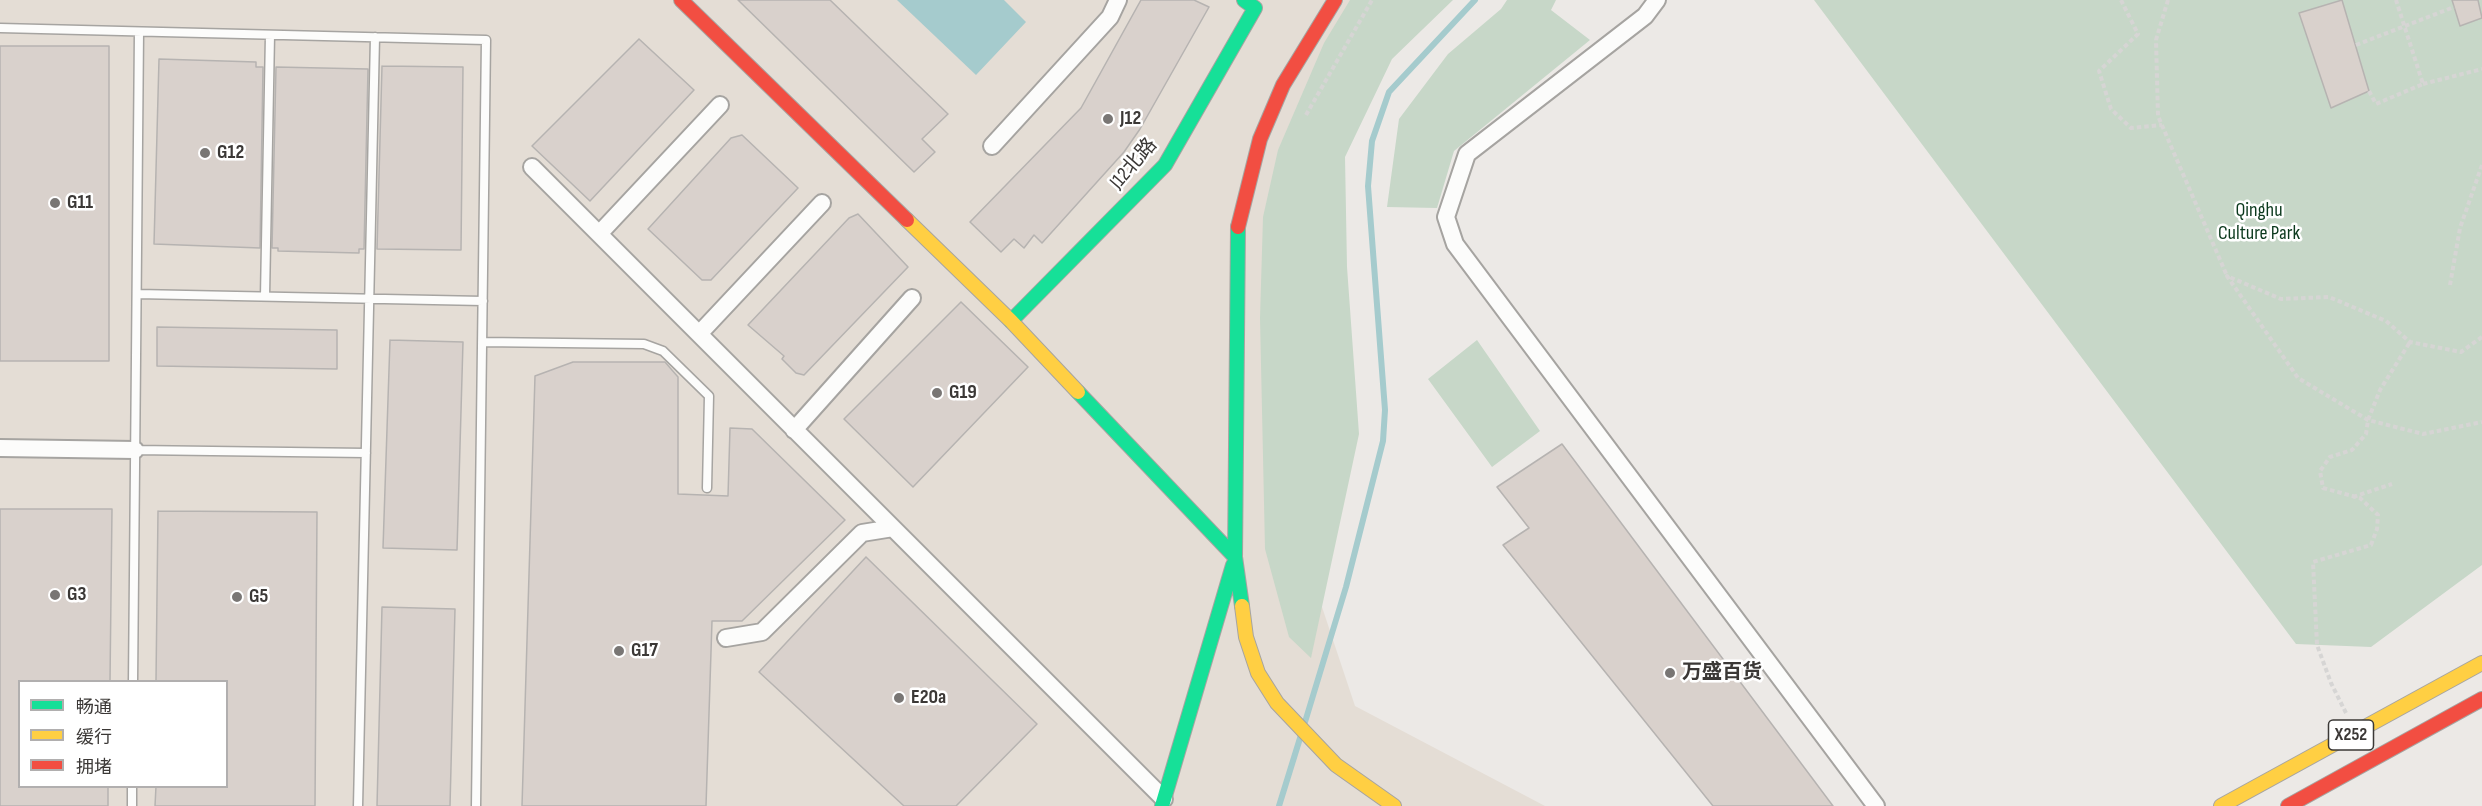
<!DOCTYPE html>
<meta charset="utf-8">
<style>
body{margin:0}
#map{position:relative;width:2482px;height:806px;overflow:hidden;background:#ece9e6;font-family:"Sofia Sans Condensed","Noto Sans SC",sans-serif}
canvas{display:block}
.legend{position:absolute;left:18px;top:680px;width:210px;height:108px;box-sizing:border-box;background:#fff;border:2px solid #b1afaf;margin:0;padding:8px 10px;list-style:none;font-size:18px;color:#3b3836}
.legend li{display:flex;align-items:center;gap:12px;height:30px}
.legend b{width:30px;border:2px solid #b1afaf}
</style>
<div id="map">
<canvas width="2482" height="806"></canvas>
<ul class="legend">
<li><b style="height:8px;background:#16e098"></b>畅通</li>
<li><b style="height:8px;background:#ffcf43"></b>缓行</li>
<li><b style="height:8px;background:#f24e42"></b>拥堵</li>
</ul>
</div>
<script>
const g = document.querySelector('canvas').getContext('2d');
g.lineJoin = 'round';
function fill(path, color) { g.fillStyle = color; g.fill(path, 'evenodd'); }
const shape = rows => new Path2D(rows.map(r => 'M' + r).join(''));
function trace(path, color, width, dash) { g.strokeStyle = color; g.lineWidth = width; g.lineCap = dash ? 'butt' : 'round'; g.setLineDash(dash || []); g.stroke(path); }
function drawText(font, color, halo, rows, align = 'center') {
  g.font = font + ' "Sofia Sans Condensed","Noto Sans SC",sans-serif'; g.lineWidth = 5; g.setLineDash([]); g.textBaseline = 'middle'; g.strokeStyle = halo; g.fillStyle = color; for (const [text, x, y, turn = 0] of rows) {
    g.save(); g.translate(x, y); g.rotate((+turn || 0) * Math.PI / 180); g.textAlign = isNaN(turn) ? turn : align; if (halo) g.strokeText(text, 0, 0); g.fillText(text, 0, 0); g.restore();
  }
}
fill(shape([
 [0,0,1400,0,1303,147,1292,517,1355,706,1545,806,0,806],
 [20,682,226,682,226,786,20,786]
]), '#e4ddd5');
fill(shape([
 [1350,0,1453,0,1392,59,1345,157,1347,267,1359,434,1311,658,1289,637,1265,549,1260,318,1263,217,1278,150,1324,43],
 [1507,0,1556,0,1551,10,1590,40,1454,151,1437,208,1387,207,1399,119,1448,54,1501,9],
 [1814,0,2482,0,2482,565,2371,647,2296,644],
 [1477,340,1540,431,1492,467,1428,379]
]), '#c7d7c8');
fill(shape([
 [897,0,1004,0,1026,22,976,75]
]), '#a5cbcd');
trace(shape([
 [1305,722,1346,587,1383,441,1385,410,1368,186,1372,141,1389,92,1475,0],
 [1279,806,1301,735]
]), '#a5cbcd', 6);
const building = shape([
 [738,0,830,0,948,114,922,139,935,152,914,172,738,0],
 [1141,0,1194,0,1209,7,1140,129,1124,152,1042,243,1034,235,1024,248,1014,239,1001,252,970,222,1081,108,1141,0],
 [2342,0,2369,91,2331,108,2299,13,2342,0],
 [2452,0,2478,0,2482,18,2460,26,2452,0],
 [639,39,694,90,590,201,532,146,639,39],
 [0,46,109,46,109,361,0,361,0,46],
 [159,59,256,62,256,67,263,67,260,248,154,244,159,59],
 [382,66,463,67,461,250,377,249,382,66],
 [276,67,368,69,364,249,359,249,359,253,278,251,278,248,272,248,276,67],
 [742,135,798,188,711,280,702,280,648,229,731,138,742,135],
 [858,214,908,267,804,375,796,373,782,359,784,356,748,325,849,218,858,214],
 [961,302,1028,367,913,487,844,419,961,302],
 [157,327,337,330,337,369,157,366,157,327],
 [390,340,463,342,457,550,383,548,390,340],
 [573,362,665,362,678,377,678,494,728,496,730,428,752,429,845,520,742,621,712,621,706,806,522,806,535,376,573,362],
 [1562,444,1833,806,1713,806,1503,545,1529,528,1497,487,1562,444],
 [0,509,112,509,110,681,20,681,20,786,108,786,108,806,0,806,0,509],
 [158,511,317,512,315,806,155,806,156,786,226,786,226,681,156,681,158,511],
 [866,557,1037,724,956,806,904,806,759,672,866,557],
 [382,607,455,609,450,806,377,806,382,607]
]);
fill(building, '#d9d1cc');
trace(building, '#b6b3b1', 1.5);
const lane = shape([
 [0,28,486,40,476,806],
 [137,294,483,301],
 [265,296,270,35],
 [482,342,644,344,663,351,709,396,707,488],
 [135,450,366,453],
 [133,682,139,32],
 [132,806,132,786],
 [358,806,375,37]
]);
const street = shape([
 [1657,0,1645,16,1467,154,1446,217,1455,244,1876,806],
 [992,146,1110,17,1118,0],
 [532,167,1164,799],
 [599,234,720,105],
 [699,334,822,203],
 [794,430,912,298],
 [0,448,135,450],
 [726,638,762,632,862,533,893,528]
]);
const fast = shape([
 [1238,227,1235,557,1242,606],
 [1011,321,1165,165,1255,8,1244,0],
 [1078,392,1235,557],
 [1162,806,1233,565]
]);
const slow = shape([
 [907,220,1011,321,1078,392],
 [1242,606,1246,637,1258,673,1277,703,1336,765,1394,806],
 [2221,806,2482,663]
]);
const jam = shape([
 [681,0,907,220],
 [1238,227,1260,139,1283,85,1335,0],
 [2288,806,2482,699]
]);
trace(lane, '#a6a4a1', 11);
trace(street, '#a6a4a1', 20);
trace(fast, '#a6a4a1', 16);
trace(slow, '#a6a4a1', 16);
trace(jam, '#a6a4a1', 16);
trace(shape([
 [2121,0,2138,34,2099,71,2111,109,2131,128,2162,125],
 [2168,0,2156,40,2158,116,2227,276],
 [2356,45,2454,7],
 [2423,84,2482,69],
 [2369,91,2376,104,2423,84,2396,0],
 [1306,115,1372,0],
 [2450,285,2460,228,2482,165],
 [2482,337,2461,352,2410,342,2386,321,2329,297,2281,299,2227,276,2298,378,2368,420,2423,434,2482,422],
 [2353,497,2392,484],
 [2346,713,2331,683,2317,645,2313,562,2371,545,2377,529,2378,515,2360,498,2323,488,2320,471,2330,457,2352,450,2366,434,2368,420,2380,390,2410,342]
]), '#d6d5d4', 4, [4.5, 3]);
trace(lane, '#fcfcfb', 8);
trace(street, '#fcfcfb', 16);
trace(fast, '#16e098', 14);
trace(slow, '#ffcf43', 14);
trace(jam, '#f24e42', 14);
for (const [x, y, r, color] of [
 [1108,119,6,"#797674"],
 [205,153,6,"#797674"],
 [55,203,6,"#797674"],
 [937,393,6,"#797674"],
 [55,595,6,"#797674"],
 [237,597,6,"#797674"],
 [619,651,6,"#797674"],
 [1670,673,6,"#797674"],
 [899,698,6,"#797674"]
]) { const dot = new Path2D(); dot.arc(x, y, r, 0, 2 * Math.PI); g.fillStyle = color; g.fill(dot); trace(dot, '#fff', 2); }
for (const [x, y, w] of [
 [2351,735,45]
]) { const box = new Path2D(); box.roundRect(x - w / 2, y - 15, w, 30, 4.5); g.fillStyle = '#fff'; g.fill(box); trace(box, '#3b3836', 1.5); }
drawText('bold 18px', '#3b3836', null, [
 ["X252",2351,735]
]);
drawText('bold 20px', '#3b3836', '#fff', [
 ["J12",1120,119],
 ["G12",217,153],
 ["G11",67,203],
 ["G19",949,393],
 ["G3",67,595],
 ["G5",249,597],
 ["G17",631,651],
 ["万盛百货",1682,673],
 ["E20a",911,698]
], 'left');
drawText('20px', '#3b3836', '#fff', [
 ["J12北路",1134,164,-49]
]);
drawText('20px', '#0b391d', '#fff', [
 ["Qinghu",2259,211],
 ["Culture Park",2259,234]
]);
</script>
